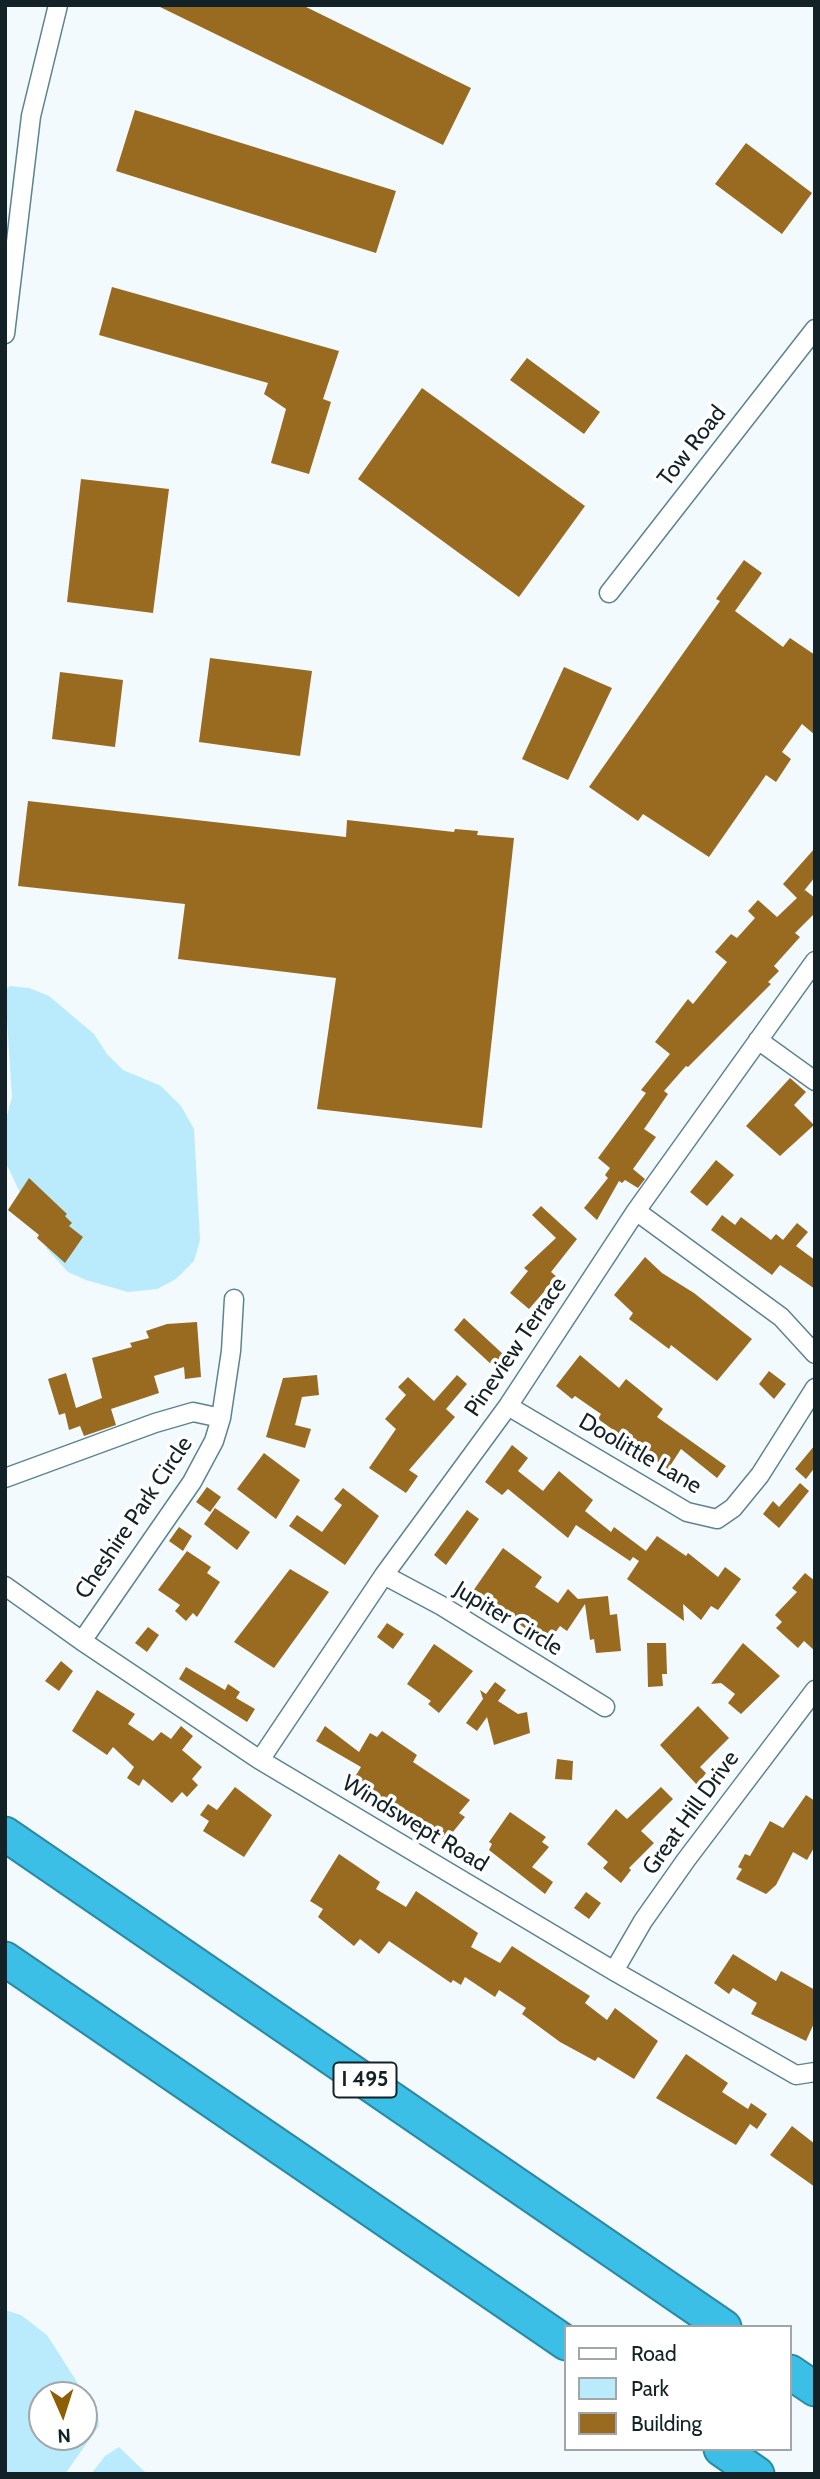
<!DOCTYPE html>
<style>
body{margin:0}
#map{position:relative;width:820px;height:2479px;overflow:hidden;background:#f2fafd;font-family:Cabin,sans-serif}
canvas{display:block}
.frame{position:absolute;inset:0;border:7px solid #122227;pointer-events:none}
.legend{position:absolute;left:564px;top:2325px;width:228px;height:126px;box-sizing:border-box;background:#fff;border:2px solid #a0a7a9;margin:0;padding:9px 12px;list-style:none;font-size:21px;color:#122227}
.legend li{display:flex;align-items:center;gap:14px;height:35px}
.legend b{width:35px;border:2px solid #a0a7a9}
.north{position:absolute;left:28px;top:2381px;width:70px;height:70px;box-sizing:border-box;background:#fff;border:2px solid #a0a7a9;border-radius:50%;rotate:177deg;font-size:19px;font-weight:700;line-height:28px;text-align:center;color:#122227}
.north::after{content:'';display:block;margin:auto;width:24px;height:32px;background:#8d5f05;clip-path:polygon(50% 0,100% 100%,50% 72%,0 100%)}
</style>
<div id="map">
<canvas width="820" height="2479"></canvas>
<div class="frame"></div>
<ul class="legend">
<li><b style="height:9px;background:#fff"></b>Road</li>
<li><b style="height:19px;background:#b9ebfd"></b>Park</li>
<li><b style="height:19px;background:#986b21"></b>Building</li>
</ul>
<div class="north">N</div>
</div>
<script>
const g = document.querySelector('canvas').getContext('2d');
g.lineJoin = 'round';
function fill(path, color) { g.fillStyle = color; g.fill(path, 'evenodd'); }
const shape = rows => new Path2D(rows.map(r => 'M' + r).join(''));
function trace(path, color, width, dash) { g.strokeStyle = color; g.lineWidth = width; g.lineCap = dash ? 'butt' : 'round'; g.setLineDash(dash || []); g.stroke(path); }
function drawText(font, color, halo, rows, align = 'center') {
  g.font = font + ' Cabin,sans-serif'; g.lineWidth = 7; g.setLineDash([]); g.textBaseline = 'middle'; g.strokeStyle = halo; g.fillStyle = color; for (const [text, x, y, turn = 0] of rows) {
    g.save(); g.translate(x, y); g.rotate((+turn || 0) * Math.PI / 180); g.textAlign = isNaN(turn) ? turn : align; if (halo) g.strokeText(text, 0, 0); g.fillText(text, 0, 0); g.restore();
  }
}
fill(shape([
 [10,986,29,988,49,996,94,1034,107,1054,123,1070,161,1086,181,1106,194,1129,200,1240,194,1261,176,1279,157,1289,128,1292,86,1280,68,1272,47,1249,5,1161,5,1123,12,1097,5,990],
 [5,2310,21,2315,47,2335,98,2415,99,2426,65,2474,5,2474],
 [42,2395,84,2395,84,2437,42,2437],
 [119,2447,147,2474,91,2474,105,2456]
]), '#b9ebfd');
fill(shape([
 [156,5,302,5,471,88,443,145],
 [135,110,396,191,376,253,116,171],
 [746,143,812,193,782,234,715,184],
 [112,287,339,351,323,399,331,402,309,474,271,463,286,409,264,394,268,383,99,335],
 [527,358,600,412,584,434,510,380],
 [422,388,585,506,519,597,358,479],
 [81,479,169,489,153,613,67,602],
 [744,560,762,573,735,611,783,647,790,638,815,655,815,735,802,724,782,752,791,759,776,782,766,775,709,857,643,814,638,821,589,787,720,601,716,599],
 [210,658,312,671,300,756,199,742],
 [564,667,612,688,568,780,522,759],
 [60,672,123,680,115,747,52,739],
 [28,801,346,837,347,820,454,832,455,829,478,831,477,835,514,838,482,1128,317,1109,336,978,178,959,185,904,18,886],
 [815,848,815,877,803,892,805,890,815,898,815,913,795,933,800,937,774,966,779,971,768,982,771,984,688,1067,686,1066,664,1091,668,1094,644,1129,656,1137,633,1169,645,1179,638,1188,625,1180,622,1183,619,1181,597,1220,584,1208,608,1178,605,1175,610,1168,598,1158,646,1093,641,1090,670,1054,655,1042,688,999,693,1004,727,962,715,952,731,934,737,938,755,918,748,911,758,900,777,917,797,898,783,884],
 [790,1078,806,1092,794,1105,814,1125,780,1156,746,1126],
 [716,1160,734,1175,707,1206,690,1192],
 [29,1178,67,1214,65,1216,72,1223,69,1226,83,1237,65,1263,37,1238,39,1235,8,1210],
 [541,1206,577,1239,551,1272,557,1277,529,1309,510,1293,528,1271,524,1268,556,1238,532,1215],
 [722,1215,735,1225,741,1217,771,1240,776,1234,783,1240,797,1223,808,1232,796,1246,815,1260,815,1289,780,1265,772,1275,711,1230],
 [645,1257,662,1273,694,1293,752,1339,717,1381,671,1345,669,1349,629,1319,633,1313,614,1295],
 [464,1318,504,1355,493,1366,454,1330],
 [197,1322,201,1377,185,1379,184,1367,154,1376,159,1393,111,1409,116,1425,84,1436,80,1426,69,1430,65,1413,59,1415,48,1379,66,1373,76,1408,102,1398,92,1358,132,1347,130,1343,149,1338,146,1331,167,1324],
 [580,1355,619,1388,626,1379,663,1409,657,1417,726,1466,717,1478,681,1449,668,1469,598,1419,601,1414,575,1396,572,1399,556,1386],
 [769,1371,786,1384,774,1399,759,1384],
 [317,1375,319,1395,302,1397,295,1425,311,1429,305,1448,266,1437,283,1378],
 [457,1375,467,1384,446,1409,455,1417,409,1470,418,1476,406,1493,369,1468,396,1429,385,1419,406,1395,398,1387,408,1377,434,1401],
 [512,1445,528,1458,518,1471,543,1491,559,1471,593,1500,585,1511,611,1532,614,1527,646,1551,657,1536,686,1556,688,1553,718,1577,725,1567,741,1579,718,1610,711,1606,701,1620,683,1604,684,1621,627,1579,639,1561,633,1557,630,1561,576,1525,568,1538,508,1489,502,1495,485,1482],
 [815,1445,815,1467,806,1479,795,1469],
 [264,1453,300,1480,276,1519,237,1489],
 [800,1483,809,1491,779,1528,763,1514,773,1501,779,1507],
 [207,1487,221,1497,210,1512,196,1502],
 [343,1488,379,1516,345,1565,289,1526,297,1515,322,1532,342,1505,334,1499],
 [215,1508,250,1532,237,1550,204,1524],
 [467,1510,479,1519,446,1565,434,1555],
 [179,1527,192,1536,183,1551,169,1541],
 [503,1548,542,1577,535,1587,558,1603,568,1589,578,1599,608,1596,610,1615,617,1614,621,1651,596,1653,594,1639,590,1640,585,1604,567,1631,560,1626,547,1644,473,1591],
 [187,1551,211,1567,207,1573,220,1582,197,1617,193,1613,186,1621,175,1611,180,1605,158,1590],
 [290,1569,329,1592,274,1668,234,1642],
 [805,1573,815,1581,815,1651,804,1641,798,1648,776,1628,782,1622,775,1615,797,1592,792,1588],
 [387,1623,404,1634,393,1649,377,1637],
 [148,1627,159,1635,147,1652,135,1643],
 [647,1643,666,1643,667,1674,662,1674,663,1686,648,1687],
 [743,1643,780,1676,741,1714,728,1703,735,1694,721,1683,711,1684],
 [434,1644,473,1671,439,1713,428,1704,431,1701,407,1684],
 [61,1661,73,1671,59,1691,45,1681],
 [186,1667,225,1690,228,1684,240,1692,236,1698,255,1709,247,1722,179,1679],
 [495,1682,506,1690,498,1701,518,1714,527,1712,530,1733,494,1745,487,1717,477,1731,466,1723,483,1699,480,1690,486,1694],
 [97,1690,135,1714,128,1724,153,1741,161,1732,171,1739,181,1726,193,1736,182,1750,202,1767,192,1779,198,1785,187,1797,182,1792,172,1803,143,1779,139,1786,127,1778,134,1767,113,1747,107,1755,72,1731],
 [698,1706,729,1738,700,1767,706,1773,697,1785,660,1745],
 [325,1726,359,1752,370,1733,377,1737,382,1731,417,1755,413,1762,470,1800,459,1813,465,1817,452,1833,448,1830,442,1839,409,1813,367,1790,353,1780,361,1767,316,1741],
 [557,1759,573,1761,572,1780,555,1779],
 [235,1787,272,1815,244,1857,203,1831,209,1821,200,1815,208,1804,217,1810],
 [661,1787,673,1799,641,1831,654,1843,629,1868,631,1870,621,1883,603,1868,608,1862,587,1844,616,1809,627,1819],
 [806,1795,815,1801,815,1846,807,1860,793,1852,776,1885,766,1894,736,1879,742,1869,738,1867,745,1854,750,1856,770,1821,783,1828],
 [510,1812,546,1837,542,1842,549,1847,532,1867,553,1882,545,1894,489,1850,492,1844,489,1842],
 [339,1854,380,1882,376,1889,406,1907,416,1891,478,1933,471,1947,500,1963,512,1946,590,1996,585,2003,607,2020,615,2008,658,2041,634,2079,598,2057,595,2061,560,2042,522,2014,526,2008,499,1990,495,1997,465,1977,461,1985,453,1980,451,1983,389,1941,379,1954,360,1939,354,1946,318,1917,323,1909,310,1901],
 [586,1892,601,1903,589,1919,574,1908],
 [733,1954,776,1981,781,1971,815,1990,815,2021,806,2041,751,2014,757,2003,733,1988,729,1994,714,1983],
 [686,2054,728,2083,722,2092,748,2109,751,2103,767,2114,757,2129,750,2124,736,2145,656,2098],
 [792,2126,815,2144,815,2187,770,2155]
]), '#986b21');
const minor = shape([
 [5,334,31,116,58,5],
 [609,593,815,329],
 [758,1040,815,1081],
 [636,1211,781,1317,815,1354],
 [508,1406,687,1512,717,1519,733,1508,760,1475,815,1388],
 [5,1478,155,1423,193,1412,221,1418],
 [384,1575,442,1606,605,1707],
 [5,1586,82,1641,260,1760,614,1971,796,2075,815,2072],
 [82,1641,192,1482,214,1441,221,1418,231,1351,234,1299],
 [260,1760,384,1575,508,1406,636,1211,815,961],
 [614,1971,643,1921,686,1860,815,1690]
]);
const motorway = shape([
 [5,1834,724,2327],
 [5,1959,566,2343],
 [790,2372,815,2389],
 [721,2449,757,2474]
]);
trace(minor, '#5d8391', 21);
trace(motorway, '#2d88a3', 37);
trace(minor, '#fff', 18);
trace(motorway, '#3bbfe6', 33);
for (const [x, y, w] of [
 [365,2080,63]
]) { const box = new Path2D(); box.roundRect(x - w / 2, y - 17.5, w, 35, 5); g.fillStyle = '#fff'; g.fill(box); trace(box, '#122227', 2); }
drawText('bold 21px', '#122227', null, [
 ["I 495",365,2080]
]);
drawText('23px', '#122227', '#fff', [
 ["Tow Road",692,446,-52],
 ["Pineview Terrace",516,1347,-56],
 ["Doolittle Lane",640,1454,30],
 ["Cheshire Park Circle",134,1518,-56],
 ["Jupiter Circle",508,1619,31],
 ["Great Hill Drive",691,1813,-54],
 ["Windswept Road",415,1824,31]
]);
</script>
